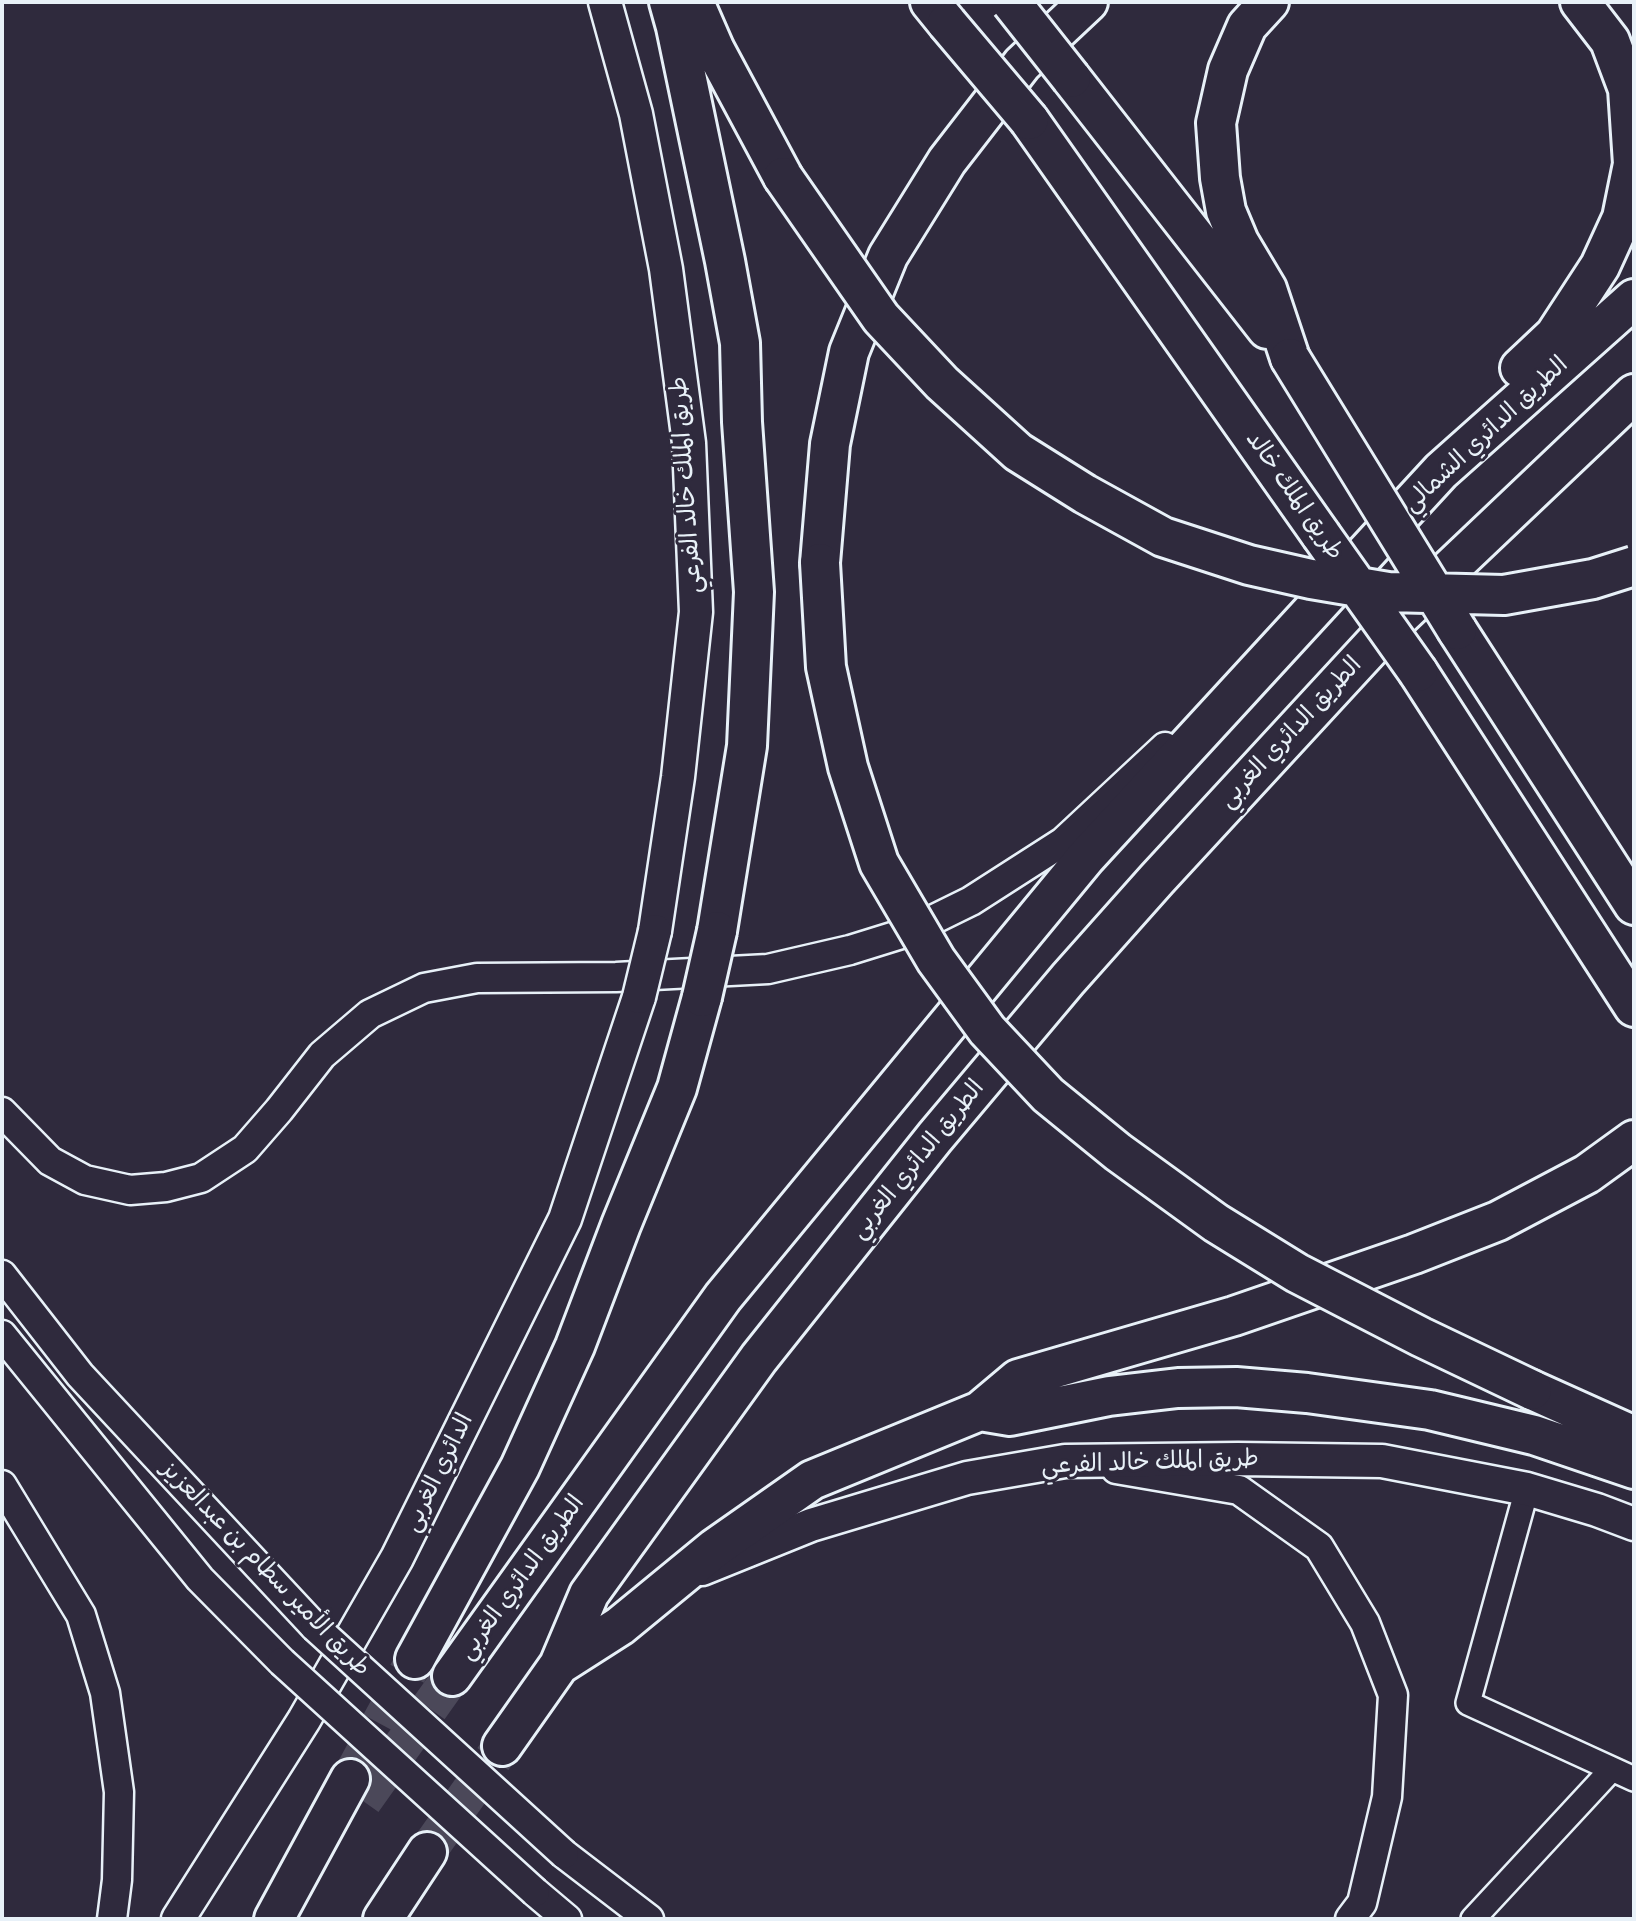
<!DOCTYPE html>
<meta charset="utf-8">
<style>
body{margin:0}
#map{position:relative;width:1636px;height:1921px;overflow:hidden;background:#2f2a3d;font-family:Pangolin,sans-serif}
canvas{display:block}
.frame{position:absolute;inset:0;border:4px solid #e8f1f8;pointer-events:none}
</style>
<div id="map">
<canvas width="1636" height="1921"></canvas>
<div class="frame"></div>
</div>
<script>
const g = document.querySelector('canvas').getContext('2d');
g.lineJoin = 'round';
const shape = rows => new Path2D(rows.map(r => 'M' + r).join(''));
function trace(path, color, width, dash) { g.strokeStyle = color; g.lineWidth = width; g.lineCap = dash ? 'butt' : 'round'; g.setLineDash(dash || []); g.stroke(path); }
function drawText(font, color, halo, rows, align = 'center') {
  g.font = font + ' Pangolin,"Playpen Sans Arabic",sans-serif'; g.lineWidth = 6; g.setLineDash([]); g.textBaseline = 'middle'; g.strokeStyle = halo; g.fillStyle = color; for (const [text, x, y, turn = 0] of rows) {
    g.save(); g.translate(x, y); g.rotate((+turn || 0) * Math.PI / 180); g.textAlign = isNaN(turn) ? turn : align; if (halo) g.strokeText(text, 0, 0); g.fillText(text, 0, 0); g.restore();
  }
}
trace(shape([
 [353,1774,415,1659],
 [363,1801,452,1676],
 [427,1852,502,1746]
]), '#4b4859', 38, [38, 19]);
const minor = shape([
 [1527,1489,1468,1703,1634,1779],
 [1473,1919,1612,1769]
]);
const tertiary = shape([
 [2,1112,50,1161,85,1180,130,1190,166,1187,201,1178,245,1149,279,1110,322,1055,370,1014,424,988,477,978,616,977,768,969,850,950,908,932,971,901,1063,842,1165,747],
 [2,1275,80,1375,315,1627],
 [2,1335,200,1579,282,1662],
 [1116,1469,1239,1490,1319,1547,1365,1623,1393,1695,1387,1797,1362,1903,1350,1919],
 [2,1485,81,1615,105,1693,119,1792,117,1880,112,1919],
 [564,1854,649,1919],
 [535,1892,567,1919]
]);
const secondary = shape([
 [605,2,636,114,666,269,689,443,696,612,678,777,655,931],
 [702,1569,811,1525,967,1478,1065,1461,1238,1459,1382,1461,1527,1489,1597,1510,1634,1524],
 [178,1919,304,1720,397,1558,565,1219,639,997]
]);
const motorway = shape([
 [669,2,676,27,725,261,740,343,742,422,754,592,747,746,717,931],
 [694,2,715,50,783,177],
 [930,2,947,23],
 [1269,2,1247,26,1228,70,1216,123,1220,178,1226,211,1239,242,1267,289,1290,358],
 [1071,78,1267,329],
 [1029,120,1321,535],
 [1520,368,1555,335,1600,266,1622,218,1633,164,1628,89,1610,41,1580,2],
 [820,563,830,444,849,352,888,256,947,161,1022,64,1088,2],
 [1457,630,1634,905],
 [1418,672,1634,1007],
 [1532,1390,1634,1436],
 [980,1411,1018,1379,1234,1316,1414,1254,1498,1221,1587,1174,1634,1140],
 [415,1659,520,1467,575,1346,621,1225,677,1088,702,997],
 [559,1665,620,1626,715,1548,812,1480,980,1411,1010,1416,1109,1396,1178,1388,1236,1387,1307,1393,1430,1410,1534,1435,1634,1469],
 [452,1676,723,1297,1086,857,1441,471,1634,299],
 [502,1746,559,1665,589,1594,759,1358,935,1137,1068,979,1157,879,1396,620,1634,394],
 [274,1919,350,1779],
 [383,1919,427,1852]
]);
trace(minor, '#e8f1f8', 28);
trace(tertiary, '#e8f1f8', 33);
trace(secondary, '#e8f1f8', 37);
trace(motorway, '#e8f1f8', 44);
trace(minor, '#2f2a3d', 23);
trace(tertiary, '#2f2a3d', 28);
trace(secondary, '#2f2a3d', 32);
trace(motorway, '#2f2a3d', 38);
const tertiaryBridge = shape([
 [315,1627,564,1854],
 [282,1662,535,1892]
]);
const secondaryBridge = shape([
 [639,997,655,931]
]);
const motorwayBridge = shape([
 [1011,2,1071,78],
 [947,23,1029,120],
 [783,177,881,318,942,383,1018,452,1085,494,1163,537,1249,565,1311,579,1388,592,1504,595,1593,579,1634,566],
 [1290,358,1457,630],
 [1321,535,1418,672],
 [820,563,826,667,848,767,879,863,936,960,987,1030,1048,1095,1118,1152,1216,1223,1297,1273,1421,1337,1532,1390],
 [702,997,717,931]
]);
trace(tertiaryBridge, '#e8f1f8', 33, []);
trace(secondaryBridge, '#e8f1f8', 37, []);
trace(motorwayBridge, '#e8f1f8', 44, []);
trace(tertiaryBridge, '#2f2a3d', 28);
trace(secondaryBridge, '#2f2a3d', 32);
trace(motorwayBridge, '#2f2a3d', 38);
drawText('24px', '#e8f1f8', '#2f2a3d', [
 ["الطريق الدائري الشمالي",1486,435,-43],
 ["طريق الملك خالد الفرعي",687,485,-94],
 ["طريق الملك خالد",1294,496,55],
 ["الطريق الدائري الغربي",1291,733,-47],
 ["الطريق الدائري الغربي",918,1160,-51],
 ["طريق الملك خالد الفرعي",1150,1463,-2],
 ["الدائري الغربي",439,1473,-64],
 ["طريق الأمير سطام بن عبدالعزيز",265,1569,46],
 ["الطريق الدائري الغربي",522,1578,-54]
]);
</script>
